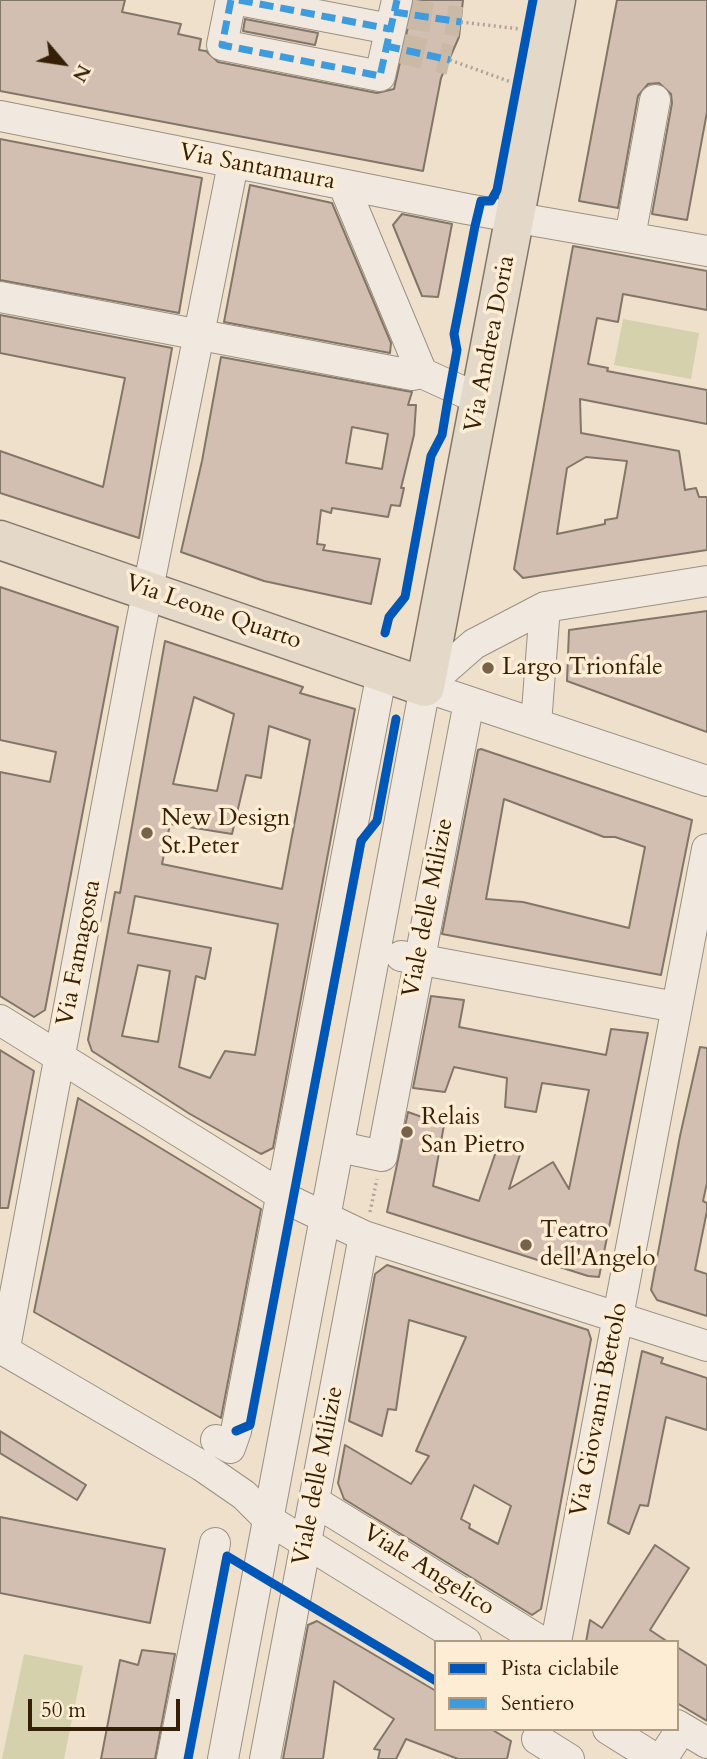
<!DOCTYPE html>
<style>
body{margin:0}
#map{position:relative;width:707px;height:1759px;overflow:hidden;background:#efe0cc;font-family:Cardo,serif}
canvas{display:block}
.legend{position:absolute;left:434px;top:1640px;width:245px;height:91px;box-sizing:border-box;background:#feedd5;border:2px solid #ae9b83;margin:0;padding:9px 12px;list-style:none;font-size:21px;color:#361f07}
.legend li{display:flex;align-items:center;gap:14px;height:35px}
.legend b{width:35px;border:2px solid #ae9b83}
.north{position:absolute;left:28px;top:28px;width:70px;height:70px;-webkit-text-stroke:5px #feedd5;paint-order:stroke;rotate:119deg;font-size:19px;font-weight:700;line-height:28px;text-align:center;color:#361f07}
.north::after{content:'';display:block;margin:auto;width:24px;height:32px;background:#361f07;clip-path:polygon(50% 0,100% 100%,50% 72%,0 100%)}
.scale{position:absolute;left:28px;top:1699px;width:152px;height:32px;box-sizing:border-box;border:4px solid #361f07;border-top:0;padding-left:9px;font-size:21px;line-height:24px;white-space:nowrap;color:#361f07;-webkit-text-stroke:5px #feedd5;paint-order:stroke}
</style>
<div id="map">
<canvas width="707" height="1759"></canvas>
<ul class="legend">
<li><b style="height:9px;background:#0057b8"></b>Pista ciclabile</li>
<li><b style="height:9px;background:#3e9bdd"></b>Sentiero</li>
</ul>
<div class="north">N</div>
<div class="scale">50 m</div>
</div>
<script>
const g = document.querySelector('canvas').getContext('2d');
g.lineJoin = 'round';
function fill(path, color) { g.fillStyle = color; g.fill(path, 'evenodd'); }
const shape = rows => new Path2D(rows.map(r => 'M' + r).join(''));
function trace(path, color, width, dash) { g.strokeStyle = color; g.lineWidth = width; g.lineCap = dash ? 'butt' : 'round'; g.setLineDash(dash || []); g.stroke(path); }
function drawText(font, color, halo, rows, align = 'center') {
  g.font = font + ' Cardo,serif'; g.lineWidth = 7; g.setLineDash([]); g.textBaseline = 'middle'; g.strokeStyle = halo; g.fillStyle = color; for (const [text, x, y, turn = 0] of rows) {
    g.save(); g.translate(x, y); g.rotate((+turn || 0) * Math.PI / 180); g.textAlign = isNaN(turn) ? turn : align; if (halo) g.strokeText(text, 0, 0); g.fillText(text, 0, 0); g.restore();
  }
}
fill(shape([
 [623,319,699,333,691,379,614,365],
 [24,1654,83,1666,64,1759,2,1759]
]), '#d5d1ac');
const building = shape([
 [0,0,125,0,122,12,181,24,178,34,201,39,199,50,206,51,218,62,377,93,394,89,414,0,463,0,459,37,441,78,423,171,0,91,0,0],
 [617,0,707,0,707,112,687,220,652,214,672,103,671,94,659,83,648,84,638,96,618,208,579,201,617,0],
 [245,19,318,33,315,45,243,31,245,19],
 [0,139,202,178,179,313,0,280,0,139],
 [250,185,332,203,391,343,390,353,224,322,250,185],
 [402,214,452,224,438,297,422,296,393,225,402,214],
 [573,246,707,271,707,310,623,294,618,322,597,318,588,364,608,368,607,371,707,390,707,424,580,399,581,433,679,451,685,490,696,488,699,497,707,497,707,550,523,578,514,569,573,246],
 [586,457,627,461,617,518,605,520,605,524,557,534,567,468,586,457],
 [0,315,172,348,139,538,0,493,0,451,103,487,125,378,0,353,0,315],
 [221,357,412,392,408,405,416,405,414,435,401,488,404,488,400,506,391,505,388,517,332,508,331,513,321,510,317,544,325,545,323,550,380,559,371,604,264,581,181,552,202,461,221,357],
 [352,427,388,434,382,469,346,463,352,427],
 [0,587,118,627,45,1010,34,1017,0,996,0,772,50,782,56,752,0,740,0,587],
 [707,611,707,732,567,681,569,630,707,611],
 [165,641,303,687,300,693,355,709,273,1148,261,1154,190,1114,92,1051,88,1040,115,892,120,893,165,641],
 [194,697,234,714,217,791,173,784,194,697],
 [269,726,310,740,282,889,162,864,170,824,232,834,246,775,261,778,269,726],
 [135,896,278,924,255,1055,225,1051,210,1078,179,1067,196,976,205,979,211,948,128,933,135,896],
 [138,965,170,971,158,1042,122,1036,138,965],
 [481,749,692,820,661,975,442,934,478,750,481,749],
 [504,799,604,837,615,837,645,847,629,928,523,902,486,899,504,799],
 [431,996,464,1000,459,1027,606,1055,611,1029,648,1033,599,1277,588,1276,387,1212,408,1112,444,1125,433,1186,479,1201,500,1140,522,1148,509,1189,553,1162,569,1189,589,1090,542,1083,536,1112,505,1107,507,1078,454,1067,445,1092,413,1088,431,996],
 [700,1047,707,1048,707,1183,703,1201,707,1203,707,1211,695,1270,707,1274,707,1316,657,1300,651,1290,680,1136,700,1047],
 [0,1050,34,1071,8,1208,0,1208,0,1050],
 [78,1098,261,1209,221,1418,34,1312,78,1098],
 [387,1265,588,1330,591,1339,541,1609,532,1615,344,1499,338,1483,345,1445,411,1484,429,1456,416,1451,466,1337,409,1320,396,1410,388,1409,382,1436,349,1421,375,1274,387,1265],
 [474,1485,511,1506,498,1544,469,1528,470,1524,461,1519,474,1485],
 [642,1351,663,1358,661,1363,707,1378,707,1430,666,1417,648,1506,640,1505,629,1534,608,1523,642,1351],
 [0,1431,86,1485,77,1500,0,1453,0,1431],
 [0,1517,165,1549,150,1623,0,1593,0,1517],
 [655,1545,689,1568,650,1630,668,1642,586,1642,590,1620,602,1628,655,1545],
 [317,1621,436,1691,436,1729,491,1729,511,1741,507,1759,458,1759,406,1739,396,1759,378,1759,380,1750,374,1749,394,1719,334,1681,323,1759,283,1759,308,1625,317,1621],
 [677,1647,707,1666,707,1721,677,1703,677,1647],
 [142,1650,175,1654,155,1759,101,1759,120,1660,138,1665,142,1650]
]);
fill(building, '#d3bfb1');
trace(building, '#817668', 2);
trace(shape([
 [402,13,461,22],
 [395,47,450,60]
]), '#cab9a5', 30, [30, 15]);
const minor = shape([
 [231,0,222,45,380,76,397,0],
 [239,0,390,29],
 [0,116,467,209,707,251],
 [344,186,422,373],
 [630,237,655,100],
 [0,297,412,375,422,373,481,400],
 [425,687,474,644,545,607,707,581],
 [425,687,707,781],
 [536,724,545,607],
 [401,956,676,1007],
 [0,1020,291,1201,364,1236,707,1346],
 [340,1147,382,1156,469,702],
 [6,1342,140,629,233,164],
 [0,1348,202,1466],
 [216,1440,230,1448,236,1431,382,672],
 [202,1466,244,1495,269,1520,466,1642],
 [314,1501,542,1642],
 [556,1642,707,849],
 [677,1725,707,1743],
 [608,1729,656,1759],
 [537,1739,569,1759],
 [172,1759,215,1543],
 [223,1759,425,687],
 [265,1759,364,1236],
 [662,1759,682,1728]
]);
const major = shape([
 [0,540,425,687,556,0]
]);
trace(minor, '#9b9082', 32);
trace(major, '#817668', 41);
trace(shape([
 [461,22,520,29],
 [450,60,511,82],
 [370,1212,377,1179]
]), '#aca49a', 3.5, [2, 3.5]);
trace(minor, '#f1e9df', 30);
trace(major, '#e4d9c9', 38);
trace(shape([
 [231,0,222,45,380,76,397,0],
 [239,0,390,29],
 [394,12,461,22],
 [386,46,450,60]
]), '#3e9bdd', 7, [14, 7]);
trace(shape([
 [385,633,389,617,405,597,431,456,442,435,448,399,457,350,454,334,475,226,481,201,491,201,497,190,533,0],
 [236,1431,250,1425,361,841,377,821,396,719],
 [188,1759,227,1556,436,1681]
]), '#0057b8', 9);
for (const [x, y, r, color] of [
 [488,668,7,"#77634c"],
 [147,833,7,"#77634c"],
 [407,1132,7,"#77634c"],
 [526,1245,7,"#77634c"]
]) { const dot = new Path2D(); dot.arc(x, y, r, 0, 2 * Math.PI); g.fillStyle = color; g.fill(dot); trace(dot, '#feedd5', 2.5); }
drawText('24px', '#361f07', '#feedd5', [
 ["Via Santamaura",257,168,11],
 ["Via Andrea Doria",491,344,-79],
 ["Via Leone Quarto",213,613,19],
 ["Viale delle Milizie",429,908,-79],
 ["Via Famagosta",80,953,-79],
 ["Via Giovanni Bettolo",600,1410,-79],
 ["Viale delle Milizie",319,1476,-79],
 ["Viale Angelico",428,1571,32]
]);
drawText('24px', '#361f07', '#feedd5', [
 ["Largo Trionfale",502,668],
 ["New Design",161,819],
 ["St.Peter",161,847],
 ["Relais",421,1118],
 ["San Pietro",421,1146],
 ["Teatro",540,1231],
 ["dell'Angelo",540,1259]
], 'left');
</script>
